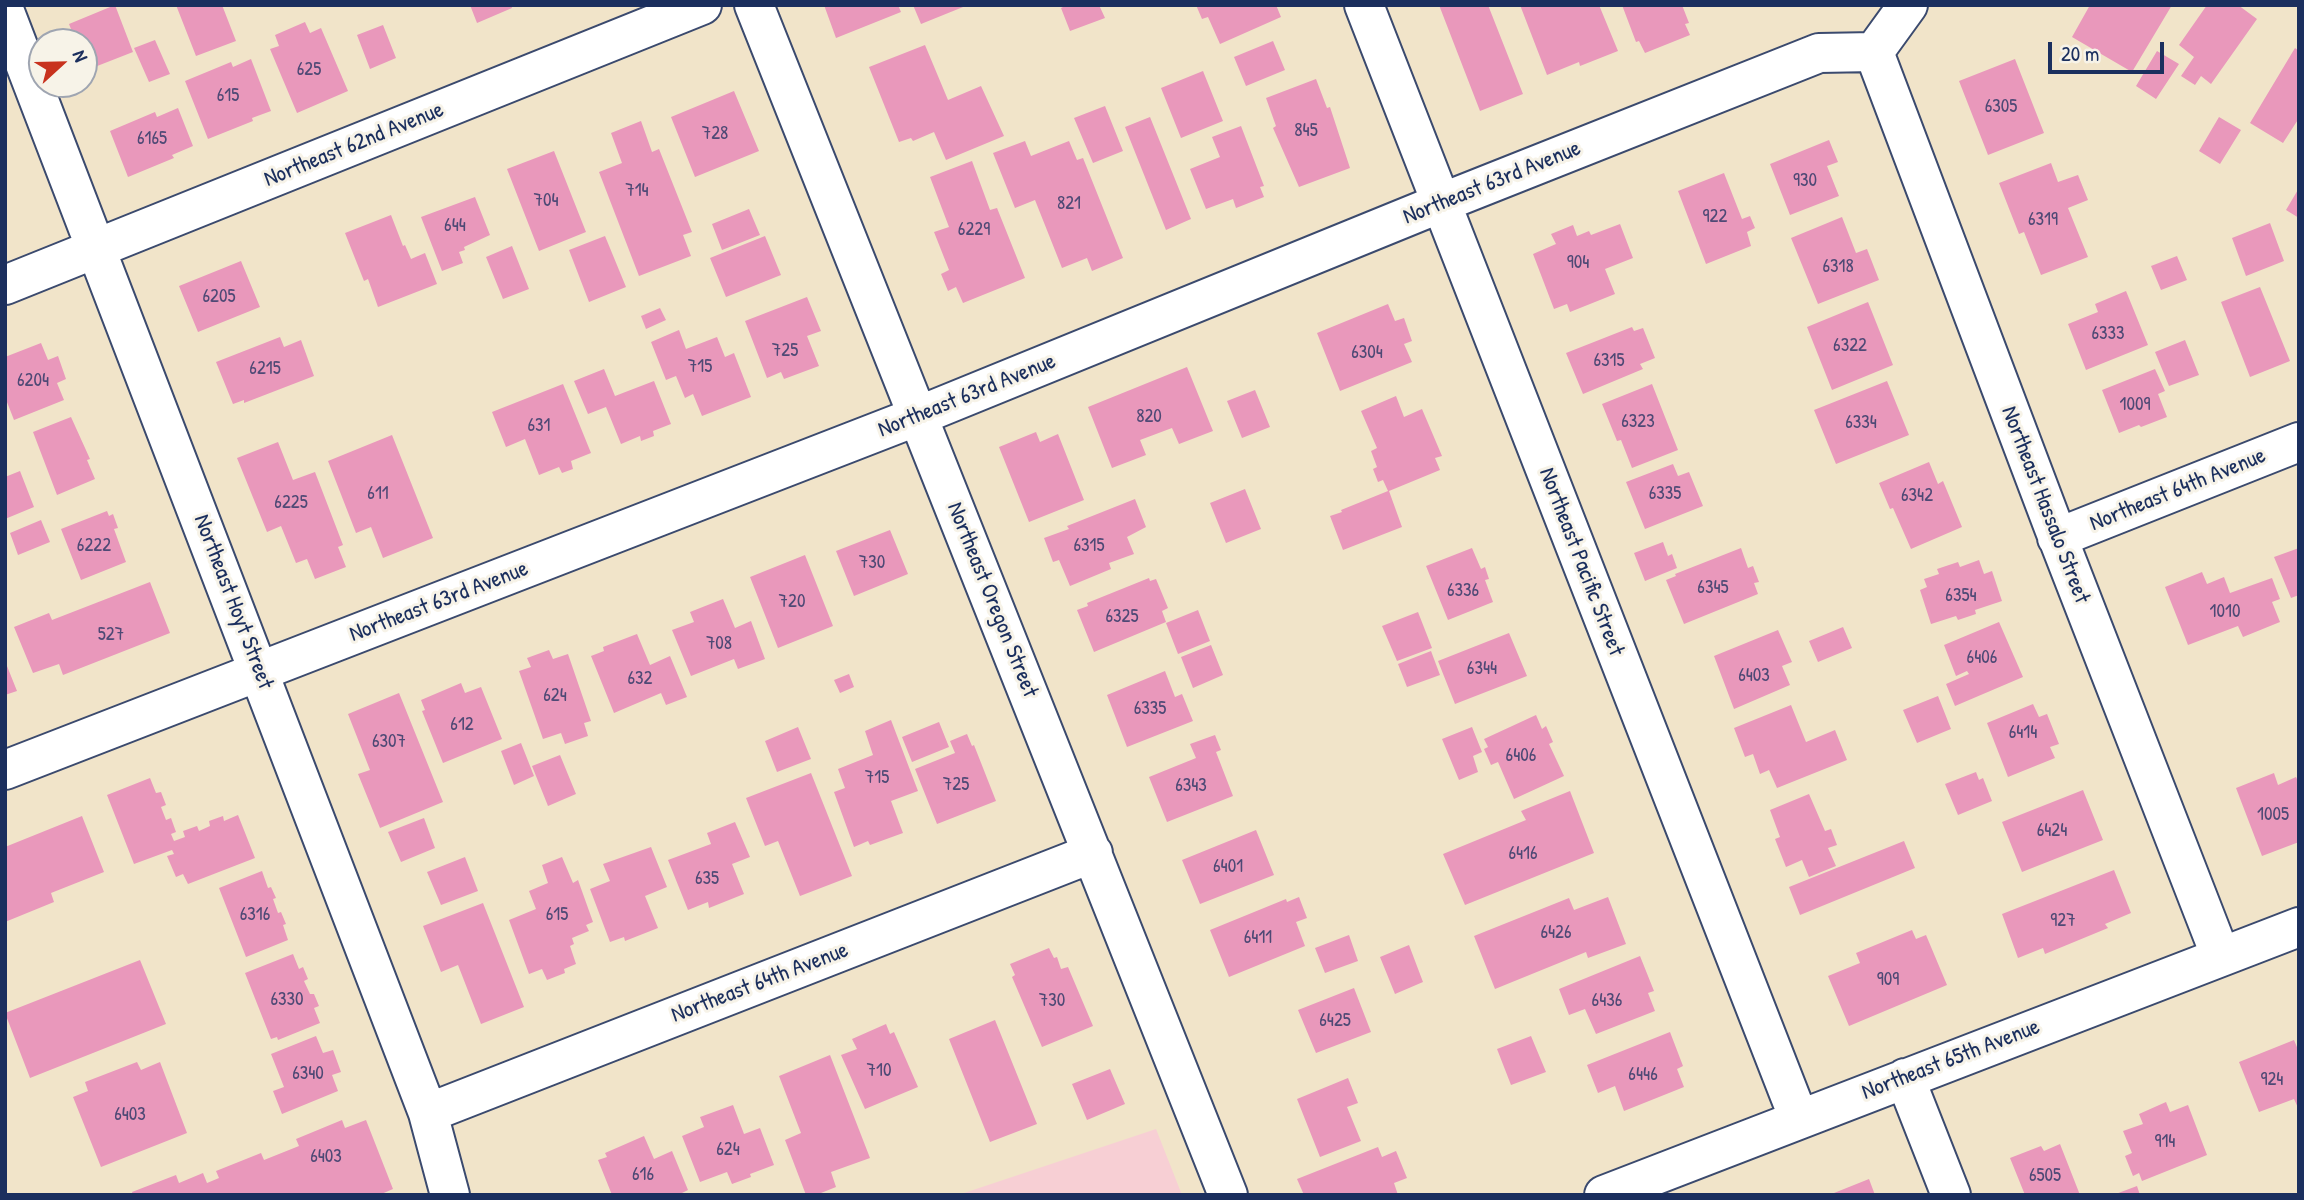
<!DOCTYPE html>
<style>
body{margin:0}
#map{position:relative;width:2304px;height:1200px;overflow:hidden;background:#f1e4c9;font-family:"Patrick Hand",sans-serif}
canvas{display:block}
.frame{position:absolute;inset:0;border:7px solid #1b2f5e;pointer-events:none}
.north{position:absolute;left:28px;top:28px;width:70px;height:70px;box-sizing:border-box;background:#f7f3e8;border:2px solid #9fa5b1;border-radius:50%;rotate:68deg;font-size:19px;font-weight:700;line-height:28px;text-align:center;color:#1b2f5e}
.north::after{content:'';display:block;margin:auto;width:24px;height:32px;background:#c8321e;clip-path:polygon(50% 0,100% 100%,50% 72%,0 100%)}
.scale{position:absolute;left:2048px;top:42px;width:116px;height:32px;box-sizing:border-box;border:4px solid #1b2f5e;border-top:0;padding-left:9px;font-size:21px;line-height:24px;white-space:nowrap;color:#1b2f5e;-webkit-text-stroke:5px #f7f3e8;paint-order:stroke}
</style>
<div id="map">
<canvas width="2304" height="1200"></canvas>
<div class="frame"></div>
<div class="north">N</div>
<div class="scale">20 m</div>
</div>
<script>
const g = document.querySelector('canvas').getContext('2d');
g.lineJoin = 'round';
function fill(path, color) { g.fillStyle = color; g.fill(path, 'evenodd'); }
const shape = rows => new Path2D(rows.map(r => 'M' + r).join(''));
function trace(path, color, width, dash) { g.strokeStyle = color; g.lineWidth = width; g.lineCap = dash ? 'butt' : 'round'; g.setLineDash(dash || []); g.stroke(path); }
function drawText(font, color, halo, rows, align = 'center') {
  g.font = font + ' "Patrick Hand",sans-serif'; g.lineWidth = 6; g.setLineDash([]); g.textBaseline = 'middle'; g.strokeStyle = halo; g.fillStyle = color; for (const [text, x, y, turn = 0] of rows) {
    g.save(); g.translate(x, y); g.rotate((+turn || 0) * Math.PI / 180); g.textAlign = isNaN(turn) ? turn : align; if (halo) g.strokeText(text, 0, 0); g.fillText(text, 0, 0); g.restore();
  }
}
fill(shape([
 [1156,1129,1182,1195,958,1195]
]), '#f7cfd4');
fill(shape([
 [115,5,133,52,87,70,84,63,84,42,76,42,69,24],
 [176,5,222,5,236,41,196,56],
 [470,5,511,5,512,8,477,23],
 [824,5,898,5,901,12,836,38],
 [913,5,968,5,921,24],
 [1067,5,1099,5,1105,18,1070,31,1061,8],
 [1196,5,1276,5,1281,17,1220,44,1208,17,1202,19],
 [1439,5,1488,5,1523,94,1480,111],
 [1520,5,1599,5,1618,51,1580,66,1579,62,1547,75],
 [1622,5,1682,5,1689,23,1685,24,1690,35,1645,53,1639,41,1636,42],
 [2090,5,2172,5,2132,72,2072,37],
 [2207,5,2238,5,2257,19,2211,84,2201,76,2195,85,2181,76,2194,57,2179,45],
 [305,22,310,33,321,28,348,91,297,113,270,49,279,46,275,35],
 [383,25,396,58,370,69,357,35],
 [155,40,170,74,149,82,134,48],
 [1273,41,1285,70,1246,86,1234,57],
 [925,45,948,100,981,86,1004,136,946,160,934,132,913,141,911,138,899,142,869,67],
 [2295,48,2299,51,2299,118,2283,143,2250,123],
 [2157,51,2179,64,2156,99,2136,86],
 [251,59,271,111,252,118,253,121,208,139,185,81,231,62,233,67],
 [2015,59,2044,133,1988,155,1959,81],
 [1203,71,1223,121,1181,138,1161,88],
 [1316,79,1327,108,1330,107,1350,168,1299,187,1273,128,1276,126,1266,98],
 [734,91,759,151,695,177,671,117],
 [1105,106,1123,151,1093,163,1074,118],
 [178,108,193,146,172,155,174,158,128,177,110,131,155,112,157,117],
 [1150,117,1191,219,1166,230,1125,127],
 [2219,117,2241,130,2220,164,2199,151],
 [641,121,652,152,659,149,692,232,683,235,691,256,639,276,599,172,622,163,611,133],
 [1241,126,1264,186,1260,187,1264,197,1236,208,1233,199,1206,209,1190,169,1220,157,1212,137],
 [1829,140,1838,162,1827,166,1839,196,1790,215,1770,164],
 [1025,141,1031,156,1069,141,1077,160,1083,158,1123,258,1092,271,1087,258,1062,268,1035,200,1015,208,993,153],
 [554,151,586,232,539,251,507,169],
 [972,161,990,210,997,208,1025,278,963,303,956,287,948,291,941,274,949,270,934,232,949,227,930,177],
 [2051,163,2058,182,2078,175,2088,200,2068,208,2088,257,2041,275,2024,232,2019,234,1999,183],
 [1724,173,1742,219,1750,216,1755,228,1747,232,1751,246,1706,264,1678,191],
 [2299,188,2299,218,2286,210],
 [475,197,490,235,464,247,465,250,459,252,463,263,442,271,421,217],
 [749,209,760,235,722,250,712,224],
 [391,215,403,246,405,245,411,259,425,253,437,284,378,307,368,279,364,281,345,233],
 [1842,217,1856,253,1867,249,1879,280,1818,304,1791,238],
 [2270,223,2284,261,2246,276,2232,238],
 [1620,224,1633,258,1605,269,1615,294,1570,312,1567,304,1554,309,1533,254,1556,244,1551,234,1573,225,1577,236,1589,231,1591,235],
 [605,236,626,287,589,302,569,250],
 [765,236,781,275,726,297,710,258],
 [512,246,529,289,503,299,486,257],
 [2177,256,2187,280,2161,290,2151,266],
 [241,261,260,307,198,332,179,286],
 [2260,287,2290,361,2250,377,2221,302],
 [2126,291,2148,345,2086,370,2068,324,2098,312,2095,304],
 [807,297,821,331,807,336,819,366,784,379,781,372,767,378,745,321],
 [1868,302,1893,365,1832,390,1807,327],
 [1388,304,1395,321,1404,318,1412,341,1404,344,1412,362,1340,391,1317,333],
 [660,308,666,320,646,329,641,316],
 [1632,327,1634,331,1643,328,1655,358,1640,364,1643,369,1583,394,1566,353],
 [679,330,686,349,717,337,725,357,734,353,751,397,702,416,693,394,685,398,676,376,666,380,651,342],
 [280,337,284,347,301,340,314,376,244,403,244,400,233,404,216,362],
 [2185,340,2199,375,2169,386,2155,352],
 [41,343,48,360,58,356,66,379,57,383,64,400,14,420,5,397,5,357],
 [1187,367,1213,431,1179,444,1172,428,1140,440,1146,455,1112,468,1088,407],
 [604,369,615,396,654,381,671,424,653,431,654,436,641,441,640,436,621,444,606,407,588,414,574,381],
 [2155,369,2165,391,2158,394,2167,417,2141,427,2139,425,2119,433,2102,390],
 [1887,381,1909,435,1836,464,1814,410],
 [563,384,591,453,571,461,573,469,562,473,559,467,539,475,525,439,506,447,492,412],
 [1652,384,1678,450,1632,468,1621,440,1617,441,1602,404],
 [1255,390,1270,427,1242,438,1227,401],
 [1396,396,1404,417,1422,409,1442,456,1435,458,1440,470,1389,491,1402,527,1343,550,1330,516,1342,512,1341,510,1388,491,1383,480,1378,482,1373,469,1377,467,1371,451,1377,448,1361,411],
 [71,417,90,459,87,460,95,479,57,495,33,432],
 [1036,432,1040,442,1058,434,1084,500,1029,522,999,447],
 [392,435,433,538,383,558,371,527,356,533,328,461],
 [278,442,293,480,315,472,343,545,338,547,346,567,315,579,307,559,296,563,281,526,267,532,237,458],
 [1929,462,1938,484,1943,481,1962,527,1911,549,1893,508,1890,509,1879,483],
 [1673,464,1678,476,1689,472,1703,506,1645,529,1626,482],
 [20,471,34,507,5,519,5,477],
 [1245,489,1261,529,1226,543,1210,503],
 [1135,499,1146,527,1127,537,1134,554,1109,563,1111,569,1070,586,1059,560,1053,562,1044,538,1069,529,1067,526],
 [107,511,109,516,113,514,118,528,114,529,126,562,81,580,61,529],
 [41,520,50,542,18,555,10,533],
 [890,530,908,574,854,596,836,551],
 [1663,542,1668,556,1672,554,1677,568,1645,581,1634,553],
 [1472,548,1481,569,1485,567,1489,579,1485,580,1493,602,1448,620,1426,566],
 [1741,548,1748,568,1753,566,1759,582,1754,583,1758,594,1684,624,1666,580,1676,576,1675,574],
 [2299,548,2299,595,2291,598,2274,557],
 [805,555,833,626,778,648,750,577],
 [1979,560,1984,574,1992,571,2002,601,1975,610,1976,614,1958,620,1956,616,1931,624,1920,590,1927,587,1924,579,1939,574,1937,569,1958,562,1960,567],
 [2202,572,2207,584,2224,577,2230,593,2272,578,2280,599,2272,602,2280,622,2243,637,2238,626,2188,645,2165,587],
 [1149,578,1150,581,1156,579,1168,608,1162,611,1166,622,1094,652,1077,610,1088,606,1087,603],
 [150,582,170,633,63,675,59,664,33,673,14,627,49,613,52,620],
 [723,599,735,628,751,621,765,659,738,669,734,659,691,676,672,630,694,622,690,612],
 [1198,610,1210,641,1178,654,1166,623],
 [1418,612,1432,648,1397,661,1382,626],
 [1999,622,2023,677,1955,706,1946,684,1969,674,1967,671,1956,676,1944,645],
 [1843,627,1852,648,1818,662,1809,641],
 [1778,630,1792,662,1782,666,1790,685,1734,709,1714,656],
 [1509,633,1527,676,1455,704,1438,661],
 [637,634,650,665,670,656,687,697,666,705,661,693,614,713,591,656,604,651,603,647],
 [1211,645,1223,675,1193,688,1181,657],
 [549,650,553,659,568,654,591,721,584,723,588,736,565,744,561,733,543,739,519,671,531,667,527,658],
 [1431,651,1440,675,1407,687,1398,664],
 [5,661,17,691,5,695],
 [1165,671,1175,697,1182,694,1193,721,1127,747,1107,695],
 [849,674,854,687,840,693,834,680],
 [461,683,465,693,481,687,502,739,443,763,422,711,425,710,421,700],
 [399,693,443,802,380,828,358,774,370,770,348,714],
 [1938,696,1951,729,1917,743,1903,710],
 [2033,704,2039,717,2047,714,2059,744,2050,747,2055,758,2008,777,1987,723],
 [1791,705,1806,742,1835,730,1847,760,1777,788,1769,770,1760,774,1753,754,1745,757,1734,728],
 [1536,715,1542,729,1546,726,1553,742,1549,744,1564,776,1514,799,1498,762,1491,765,1484,749,1488,747,1484,739],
 [891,720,918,791,891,801,903,833,870,845,868,841,854,847,834,792,845,788,838,769,873,755,865,731],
 [939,722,949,747,912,762,902,737],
 [798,727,811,759,777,772,765,741],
 [1472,727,1482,752,1473,756,1478,772,1459,780,1442,739],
 [967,734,972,746,974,745,996,801,937,824,915,769,955,753,950,741],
 [1215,735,1221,750,1216,752,1233,796,1167,822,1149,777,1196,758,1190,744],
 [521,743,534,776,514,785,501,751],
 [560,755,576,794,548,806,532,766],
 [1976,772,1979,780,1983,778,1992,801,1958,815,1945,784],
 [811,773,852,876,800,896,778,841,765,846,746,798],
 [2274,773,2278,785,2296,777,2299,783,2299,842,2262,856,2236,788],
 [150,778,156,793,161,792,166,805,161,807,166,820,171,818,176,832,171,834,174,841,185,837,183,831,197,826,199,831,210,826,209,821,223,816,224,821,238,815,255,858,188,884,183,874,176,877,167,856,174,854,172,850,134,864,107,795],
 [2083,790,2103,840,2022,872,2002,822],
 [1570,791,1594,853,1465,905,1443,854,1526,820,1521,811],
 [1809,794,1825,831,1831,829,1837,845,1828,848,1836,866,1809,877,1802,860,1786,867,1775,839,1780,837,1770,810],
 [82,816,104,872,51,893,54,902,5,922,5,847],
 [424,818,435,848,401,862,388,832],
 [735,822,750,857,732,864,744,894,709,908,708,902,688,910,668,860,711,844,707,833],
 [1256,830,1274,875,1200,904,1182,860],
 [1904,841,1915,868,1800,915,1789,887],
 [651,847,667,887,645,896,658,928,625,941,624,937,610,942,590,889,610,881,603,864],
 [465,857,478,891,441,905,427,872],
 [562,857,573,883,578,880,593,922,586,925,589,931,572,938,574,944,570,946,576,964,564,969,565,973,547,980,542,969,529,974,509,920,536,909,529,891,548,883,542,865],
 [2114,870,2131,913,2105,924,2108,928,2045,954,2043,948,2018,958,2002,914],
 [262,871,268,888,271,887,276,898,273,899,278,913,281,912,286,924,283,925,288,940,246,957,219,888],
 [1299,897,1307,918,1296,922,1305,946,1229,977,1210,930,1286,899,1287,902],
 [1608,897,1626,944,1588,958,1586,952,1495,989,1474,936,1569,898,1574,910],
 [483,903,524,1007,481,1024,458,965,441,972,423,926],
 [1912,930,1916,939,1926,935,1947,985,1849,1026,1828,976,1860,963,1856,953],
 [1349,935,1358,961,1325,973,1315,948],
 [1409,945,1423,982,1395,994,1380,957],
 [1049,948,1054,958,1057,957,1061,969,1068,967,1093,1026,1042,1047,1012,977,1015,975,1010,964],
 [293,954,299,969,303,967,308,979,304,981,310,994,314,994,319,1006,314,1008,320,1023,278,1040,277,1037,271,1039,245,973],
 [1640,956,1654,991,1648,993,1655,1011,1596,1034,1585,1009,1569,1015,1559,989],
 [140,960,166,1024,30,1078,5,1013],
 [1354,988,1371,1032,1316,1053,1298,1010],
 [995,1020,1037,1124,990,1142,949,1039],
 [886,1024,890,1034,894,1032,918,1087,865,1109,841,1055,857,1049,852,1039],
 [1670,1032,1683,1066,1677,1069,1684,1087,1624,1111,1615,1086,1598,1093,1587,1065],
 [316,1036,323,1053,333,1050,341,1072,332,1075,338,1091,282,1114,273,1091,284,1087,271,1054],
 [1531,1036,1546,1072,1511,1085,1497,1049],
 [2294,1040,2299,1052,2299,1110,2294,1099,2259,1112,2239,1062],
 [830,1055,870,1158,831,1172,836,1187,816,1195,806,1195,785,1140,801,1133,779,1076],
 [137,1062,141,1070,160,1062,187,1133,101,1167,73,1097,88,1091,85,1082],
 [1110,1069,1125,1104,1087,1120,1072,1084],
 [1348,1078,1358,1103,1347,1107,1361,1141,1320,1157,1297,1099],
 [2166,1102,2170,1112,2188,1105,2207,1155,2142,1181,2139,1173,2133,1176,2125,1156,2132,1153,2123,1131,2143,1124,2139,1114],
 [733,1105,744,1134,760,1128,774,1165,750,1174,751,1177,732,1184,727,1172,700,1182,682,1136,704,1127,700,1117],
 [342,1120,345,1128,366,1120,393,1189,379,1195,133,1195,132,1192,176,1175,179,1183,203,1173,207,1183,219,1178,216,1171,261,1153,264,1160,299,1146,296,1139],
 [644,1136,654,1159,672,1151,688,1190,678,1195,612,1195,598,1160,607,1157,605,1153],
 [2060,1144,2080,1195,2025,1195,2010,1158,2041,1146,2044,1151],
 [1378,1147,1382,1157,1396,1151,1407,1178,1394,1183,1398,1195,1304,1195,1297,1179],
 [1869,1179,1875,1195,1829,1195],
 [2137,1186,2140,1195,2113,1195]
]), '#e998bb');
const minor = shape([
 [754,5,1228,1195],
 [1364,5,1799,1119],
 [5,12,428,1113,450,1195],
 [1874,52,2054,528,2221,957],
 [5,285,702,5],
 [2057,538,2299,442],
 [5,770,918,416,1441,203,1819,53,1874,52,1908,5],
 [1905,1078,1951,1195],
 [428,1113,1093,853],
 [1604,1195,2299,927]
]);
trace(minor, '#3b4a6e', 42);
trace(minor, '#fff', 38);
drawText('19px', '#4e4975', null, [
 ["625",309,70],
 ["615",228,96],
 ["6305",2001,107],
 ["845",1306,131],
 ["728",715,134],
 ["6165",152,139],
 ["930",1805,181],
 ["714",637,191],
 ["704",546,201],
 ["821",1069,204],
 ["922",1715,217],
 ["6319",2043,220],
 ["644",455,226],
 ["6229",974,230],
 ["904",1578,263],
 ["6318",1838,267],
 ["6205",219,297],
 ["6333",2108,334],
 ["6322",1850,346],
 ["725",785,351],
 ["6304",1367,353],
 ["6315",1609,361],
 ["715",700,367],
 ["6215",265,369],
 ["6204",33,381],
 ["1009",2135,405],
 ["820",1149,417],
 ["6323",1638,422],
 ["6334",1861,423],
 ["631",539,426],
 ["611",378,494],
 ["6335",1665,494],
 ["6342",1917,496],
 ["6225",291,503],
 ["6222",94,546],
 ["6315",1089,546],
 ["730",872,563],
 ["6345",1713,588],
 ["6336",1463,591],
 ["6354",1961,596],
 ["720",792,602],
 ["1010",2225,612],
 ["6325",1122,617],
 ["527",111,635],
 ["708",719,644],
 ["6406",1982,658],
 ["6344",1482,669],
 ["6403",1754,676],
 ["632",640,679],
 ["624",555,696],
 ["6335",1150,709],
 ["612",462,725],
 ["6414",2023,733],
 ["6307",389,742],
 ["6406",1521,756],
 ["715",877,778],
 ["725",956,785],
 ["6343",1191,786],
 ["1005",2273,815],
 ["6424",2052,831],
 ["6416",1523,854],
 ["6401",1228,867],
 ["635",707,879],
 ["6316",255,915],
 ["615",557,915],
 ["927",2063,921],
 ["6426",1556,933],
 ["6411",1258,938],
 ["909",1888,980],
 ["6330",287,1000],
 ["730",1052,1001],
 ["6436",1607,1001],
 ["6425",1335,1021],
 ["710",879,1071],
 ["6340",308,1074],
 ["6446",1643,1075],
 ["924",2272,1080],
 ["6403",130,1115],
 ["914",2165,1142],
 ["624",728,1150],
 ["6403",326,1157],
 ["616",643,1175],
 ["6505",2045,1176]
]);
drawText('23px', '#1b2f5e', '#f7f3e8', [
 ["Northeast 62nd Avenue",354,145,-22],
 ["Northeast 63rd Avenue",1492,183,-22],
 ["Northeast 63rd Avenue",967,396,-22],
 ["Northeast 64th Avenue",2178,490,-22],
 ["Northeast Hassalo Street",2045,505,69],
 ["Northeast Pacific Street",1581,562,69],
 ["Northeast Oregon Street",992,600,68],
 ["Northeast Hoyt Street",233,602,69],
 ["Northeast 63rd Avenue",439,602,-21],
 ["Northeast 64th Avenue",760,983,-21],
 ["Northeast 65th Avenue",1951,1060,-21]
]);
</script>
